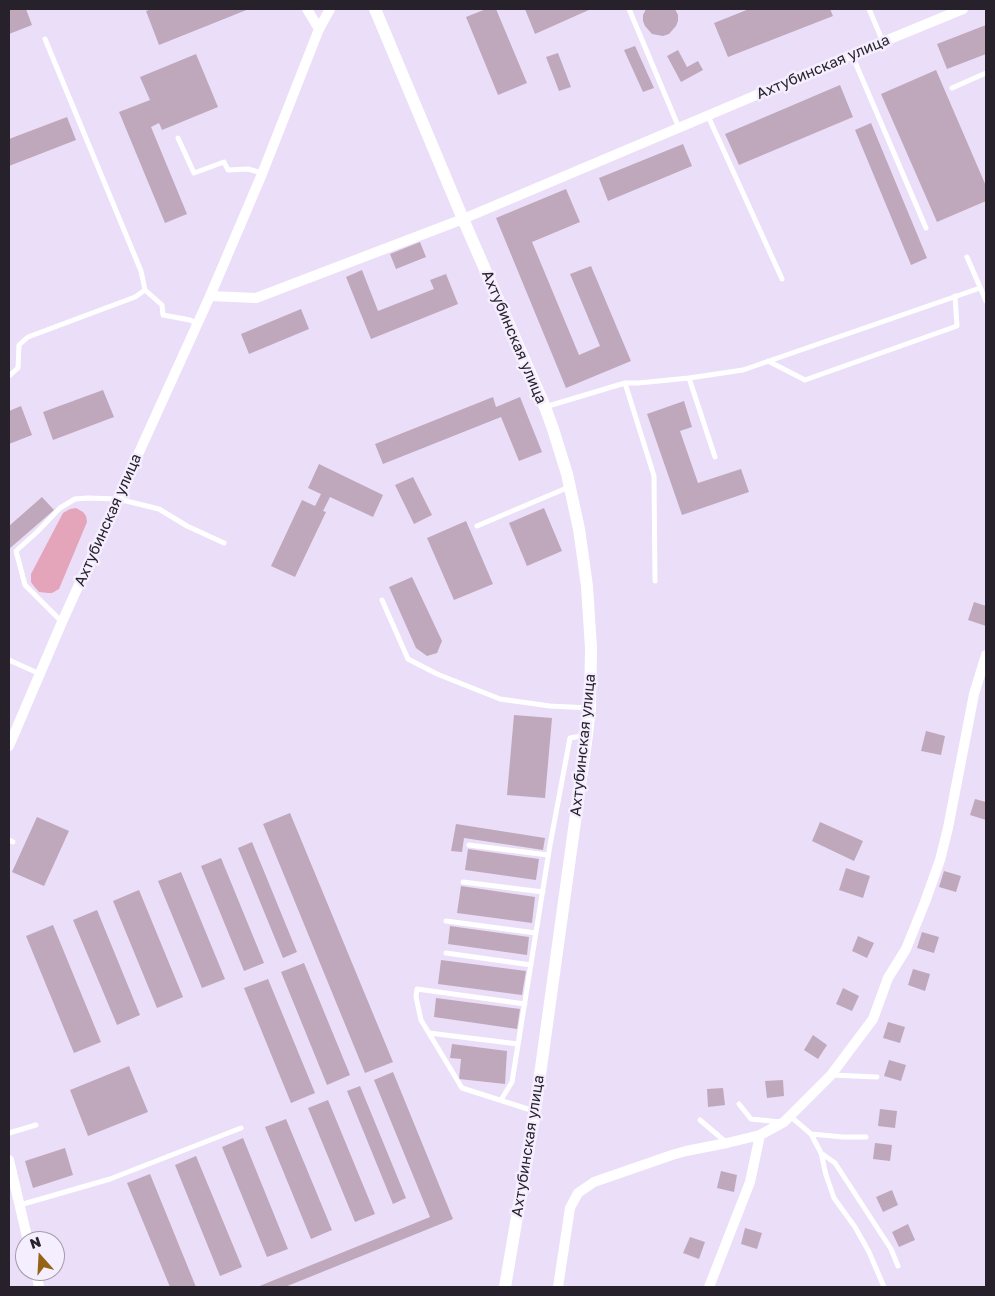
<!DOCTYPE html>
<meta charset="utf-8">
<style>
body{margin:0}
#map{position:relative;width:995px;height:1296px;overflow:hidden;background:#ebdef9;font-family:"Golos Text",sans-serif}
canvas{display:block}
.frame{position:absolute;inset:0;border:10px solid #26212b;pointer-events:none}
.north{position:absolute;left:15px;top:1231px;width:50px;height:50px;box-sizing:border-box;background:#f5eefe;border:1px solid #a29caa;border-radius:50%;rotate:341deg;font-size:14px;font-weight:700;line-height:20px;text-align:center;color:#26212b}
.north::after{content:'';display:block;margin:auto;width:18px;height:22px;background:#956316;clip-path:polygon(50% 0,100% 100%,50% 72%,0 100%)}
</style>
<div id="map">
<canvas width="995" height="1296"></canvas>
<div class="frame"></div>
<div class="north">N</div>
</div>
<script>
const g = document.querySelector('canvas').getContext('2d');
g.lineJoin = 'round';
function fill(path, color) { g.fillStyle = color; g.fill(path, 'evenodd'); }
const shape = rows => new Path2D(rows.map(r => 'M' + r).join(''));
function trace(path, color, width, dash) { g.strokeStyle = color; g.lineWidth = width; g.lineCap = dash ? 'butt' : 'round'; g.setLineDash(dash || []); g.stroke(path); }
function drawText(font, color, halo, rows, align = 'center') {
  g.font = font + ' "Golos Text",sans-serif'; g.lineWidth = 5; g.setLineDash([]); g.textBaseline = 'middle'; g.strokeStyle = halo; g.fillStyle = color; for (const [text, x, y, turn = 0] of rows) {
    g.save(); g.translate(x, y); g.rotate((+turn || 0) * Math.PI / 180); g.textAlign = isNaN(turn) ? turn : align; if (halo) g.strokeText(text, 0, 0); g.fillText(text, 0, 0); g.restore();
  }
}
fill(shape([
 [76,508,83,512,86,516,87,522,59,589,52,593,48,593,39,592,33,585,31,582,31,574,63,513,70,509]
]), '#e4a4ba');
fill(shape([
 [9,9,26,9,32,25,9,34],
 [152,9,249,9,159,45,146,11],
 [486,9,496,9,527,83,498,95,466,17],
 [525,9,591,9,535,34],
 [646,9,675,9,678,15,678,21,676,26,669,34,663,36,652,34,645,26,643,21,643,15],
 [749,9,830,9,833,16,728,57,714,23],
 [986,25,986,54,947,69,937,44],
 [635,46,654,88,643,92,624,50],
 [678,50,687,67,698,61,703,70,681,82,667,56],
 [558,53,571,87,559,91,546,57],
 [196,54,218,107,162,130,159,123,151,127,187,214,165,223,119,112,150,100,140,77],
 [936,70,986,186,986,201,937,222,881,94],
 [840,85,853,117,739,165,725,134],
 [67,117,76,140,9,166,9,139],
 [871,123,927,258,911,265,855,130],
 [683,144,692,166,608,201,599,178],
 [566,189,580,222,532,242,579,355,600,346,570,274,591,266,631,361,566,388,496,218],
 [420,242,426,257,396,269,390,254],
 [362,270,378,311,434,289,430,280,446,274,458,304,371,339,346,277],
 [301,309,309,329,249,354,241,334],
 [103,390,114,417,53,440,43,412],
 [493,397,496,407,520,397,542,452,519,461,501,417,383,464,375,444],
 [684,401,692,427,680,431,698,483,741,469,749,492,682,515,647,414],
 [21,406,32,435,9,444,9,411],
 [319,464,383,495,373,517,330,497,323,511,326,512,295,577,271,566,302,500,315,506,321,494,308,488],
 [413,477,432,515,414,524,395,485],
 [42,497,54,510,9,549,9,526],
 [544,508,562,551,527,566,509,523],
 [466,521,493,584,454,600,427,538],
 [412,577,442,641,437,653,427,656,416,648,389,587],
 [974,602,986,606,986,626,968,620],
 [514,715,552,718,545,798,507,795],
 [926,731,945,736,941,755,921,751],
 [975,799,986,802,986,820,970,815],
 [290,813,393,1062,365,1073,263,824],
 [37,817,69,831,44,886,12,872],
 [820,822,863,841,854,861,812,841],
 [456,824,545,838,543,850,464,838,462,852,451,851],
 [252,842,297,952,283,958,238,848],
 [468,849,539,859,536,880,465,870],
 [221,858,264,963,244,971,201,866],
 [846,868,870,876,863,898,839,890],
 [944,871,961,876,956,892,939,887],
 [181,872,225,979,202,988,158,881],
 [461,886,535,897,532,923,457,913],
 [139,890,183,997,157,1008,113,901],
 [97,910,140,1015,117,1025,73,920],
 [53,925,101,1042,74,1053,26,936],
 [450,926,529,937,527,955,448,944],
 [922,932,939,937,934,953,917,948],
 [858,936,874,943,867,958,852,951],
 [441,960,526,971,522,995,438,984],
 [304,963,350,1075,327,1085,281,972],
 [913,969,930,974,925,991,908,985],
 [268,979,315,1093,291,1103,244,988],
 [843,988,859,996,852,1011,836,1004],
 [436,998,520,1009,517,1029,434,1017],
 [888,1022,905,1027,900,1043,883,1038],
 [813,1035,827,1045,818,1059,804,1050],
 [452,1044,507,1051,505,1084,459,1079,461,1059,450,1058],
 [889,1060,906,1065,901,1081,884,1076],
 [129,1066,148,1112,88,1136,70,1090],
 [393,1072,453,1219,285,1287,257,1287,430,1217,374,1080],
 [783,1080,784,1096,767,1098,765,1081],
 [360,1086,406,1198,393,1204,347,1091],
 [723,1088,725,1105,708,1107,707,1089],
 [328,1100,375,1214,355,1222,308,1108],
 [880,1109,897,1111,895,1128,878,1126],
 [286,1119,332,1230,311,1239,265,1127],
 [243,1138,288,1249,267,1257,222,1147],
 [875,1143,892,1145,890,1161,873,1159],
 [65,1148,73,1175,33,1188,25,1161],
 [196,1156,242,1267,220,1276,175,1165],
 [721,1171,737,1175,734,1192,717,1188],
 [150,1174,196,1287,170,1287,127,1183],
 [892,1190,898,1205,883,1212,876,1197],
 [908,1224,915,1240,899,1247,892,1232],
 [745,1228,762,1233,757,1249,741,1244],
 [690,1237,705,1242,699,1259,683,1253]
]), '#bfa8bb');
trace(shape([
 [629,9,679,128],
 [869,9,883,42],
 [852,55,926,228],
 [952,88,986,73],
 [708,116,782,279],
 [178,138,194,173,224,162,228,170,248,169,262,173],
 [967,257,986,301],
 [145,290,162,305,163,315,190,320,198,324],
 [768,361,805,380,957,326,955,296],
 [9,376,18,368,19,345,28,337,135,297,145,290,141,271,45,39],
 [689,378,715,457],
 [625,383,654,476,655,581],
 [545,407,625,383,638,383,689,378,743,370,980,288],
 [477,526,569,487],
 [382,600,408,659,437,674,500,699,550,706,589,708],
 [62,622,25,585,16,551,37,532,60,508,75,499,88,498,118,499,159,509,187,526,224,543],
 [9,660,40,674],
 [9,840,13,842],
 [469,845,548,855],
 [463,882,543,892],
 [446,921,536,933],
 [446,953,531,965],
 [525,1004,417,989,416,997,421,1020,462,1088,534,1111],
 [429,1033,518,1044],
 [831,1075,877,1077],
 [501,1100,512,1082,550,845,570,738,587,735],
 [739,1104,751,1119,781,1122],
 [790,1116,811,1134,821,1153,826,1175,834,1198,855,1227,869,1252,884,1287],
 [700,1120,727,1143],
 [9,1133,36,1125],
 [811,1134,843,1137,866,1137],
 [821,1153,835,1163,891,1249,898,1266],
 [20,1205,110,1179,241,1128]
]), '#fff', 5);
trace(shape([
 [307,9,319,29],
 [210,296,256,298,463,219,851,55,963,9],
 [9,746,62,622,210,296,262,174,319,29,330,9],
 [9,1160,28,1241],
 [36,1271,39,1287],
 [558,1287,570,1208,578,1193,594,1182,672,1155,686,1151,727,1143,760,1135],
 [709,1287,750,1182,760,1135,784,1122,831,1075,873,1019,888,978,906,949,925,902,940,860,948,828,974,694,986,655]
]), '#fff', 10);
trace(shape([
 [375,9,463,219,545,407,553,429,567,474,579,529,587,586,591,648,590,708,587,735,535,1111,505,1287]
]), '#fff', 12);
drawText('15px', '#26212b', '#f5eefe', [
 ["Ахтубинская улица",823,67,-23],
 ["Ахтубинская улица",514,337,67],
 ["Ахтубинская улица",108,520,-66],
 ["Ахтубинская улица",583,745,-84],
 ["Ахтубинская улица",528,1146,-81]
]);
</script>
